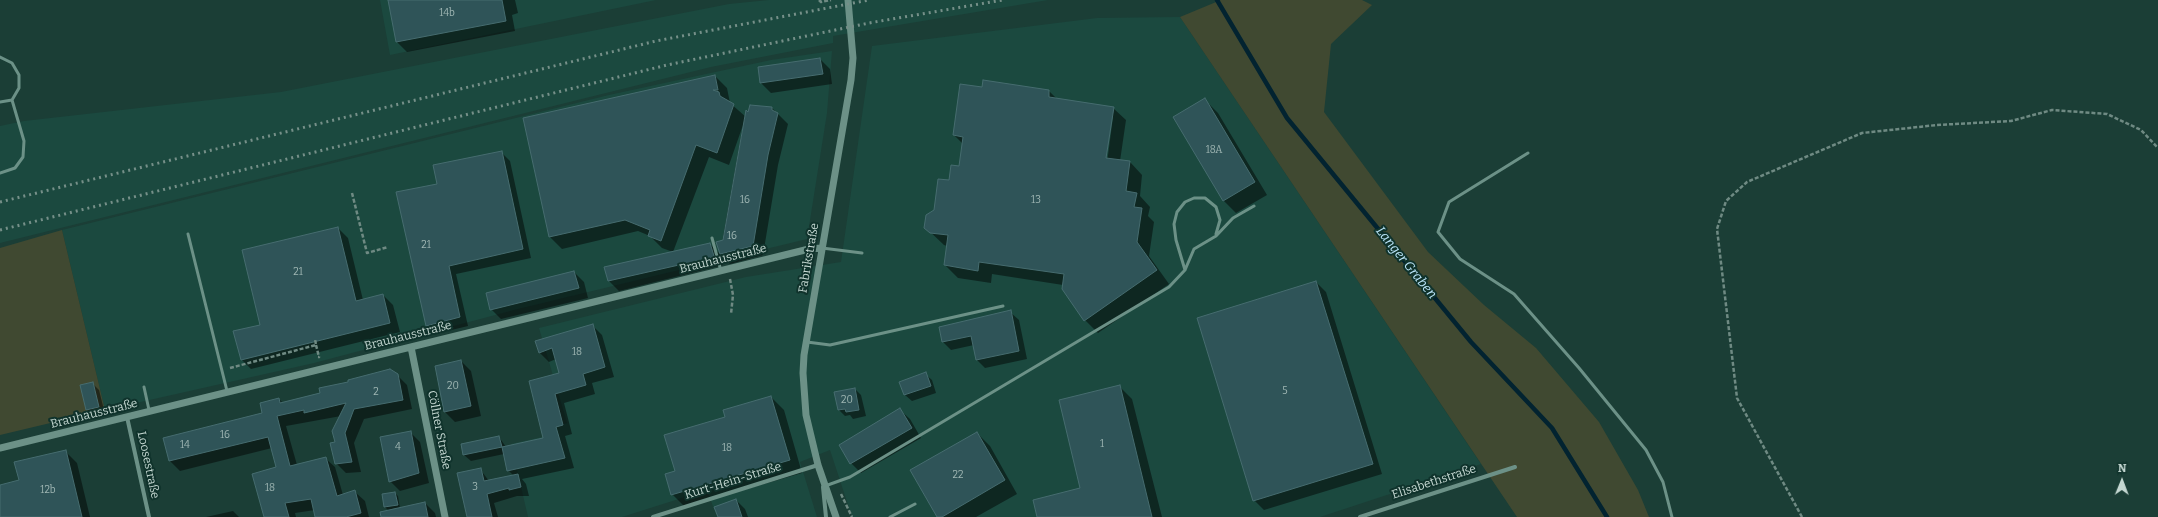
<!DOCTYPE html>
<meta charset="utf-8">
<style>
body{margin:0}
#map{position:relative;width:2158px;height:517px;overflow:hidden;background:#1b3e36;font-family:Bitter,serif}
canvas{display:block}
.north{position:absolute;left:2102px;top:461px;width:40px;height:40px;-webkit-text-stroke:3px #10332c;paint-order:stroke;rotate:1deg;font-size:11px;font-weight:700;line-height:16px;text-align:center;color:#c4d7d1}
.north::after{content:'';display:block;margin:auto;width:14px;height:18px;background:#c4d7d1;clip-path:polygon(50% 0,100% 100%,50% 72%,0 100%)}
</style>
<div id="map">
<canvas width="2158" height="517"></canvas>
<div class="north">N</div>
</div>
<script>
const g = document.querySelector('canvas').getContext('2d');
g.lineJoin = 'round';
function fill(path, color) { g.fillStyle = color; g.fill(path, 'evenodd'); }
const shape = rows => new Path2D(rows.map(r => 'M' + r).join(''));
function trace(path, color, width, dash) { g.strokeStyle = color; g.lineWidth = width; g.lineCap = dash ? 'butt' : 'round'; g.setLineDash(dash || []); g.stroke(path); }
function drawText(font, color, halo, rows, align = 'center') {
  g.font = font + ' Bitter,serif'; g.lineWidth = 4; g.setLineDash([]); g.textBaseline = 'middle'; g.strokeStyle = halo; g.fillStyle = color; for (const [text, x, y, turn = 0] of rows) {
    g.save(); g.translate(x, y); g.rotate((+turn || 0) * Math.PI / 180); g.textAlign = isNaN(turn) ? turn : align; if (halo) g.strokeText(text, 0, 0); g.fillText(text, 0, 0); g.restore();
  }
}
fill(shape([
 [380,0,656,0,390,55],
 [769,0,1048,0,833,36,833,43,711,67,0,243,0,126,24,121,281,92,729,4],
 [1180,17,1481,464,1320,517,852,517,830,450,800,462,817,517,717,517,707,490,622,517,528,517,511,444,556,434,555,427,567,423,539,328,746,277,841,262,872,46,1097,18],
 [832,51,827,113,807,239,518,309,314,363,105,410,62,230,609,95,771,60]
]), '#1b493f');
fill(shape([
 [1221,0,1362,0,1372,5,1331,44,1324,112,1428,252,1484,305,1536,348,1599,422,1638,490,1649,517,1517,517,1180,17],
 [62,230,105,410,0,435,0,248]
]), '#404931');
fill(shape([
 [389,0,515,0,518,13,512,15,515,31,407,52,397,42],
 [820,59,830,69,832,84,771,93,761,83,759,68],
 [715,76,727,88,730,103,746,117,749,113,772,108,788,124,778,165,763,255,730,264,720,254,743,125,729,165,709,157,673,252,662,248,650,236,638,231,562,249,550,237],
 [983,88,1049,91,1057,99,1113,108,1126,120,1120,161,1130,162,1142,175,1140,196,1150,207,1148,216,1154,222,1149,256,1169,284,1098,333,1085,320,1063,285,992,274,991,283,958,278,945,265,947,246,944,245,925,227,960,167,963,144,954,135],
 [1111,117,1113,117,1107,163,1105,163],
 [1205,100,1218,113,1267,195,1236,213,1223,200],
 [501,152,510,161,531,258,456,274,468,326,435,334,427,325,438,184],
 [338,228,348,238,363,300,383,295,393,305,400,332,251,369,241,359,262,325],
 [710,244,720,254,723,265,619,291,609,281],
 [574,272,584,282,588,298,501,319,491,309],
 [1316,282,1326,292,1382,474,1264,510,1254,500],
 [1010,312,1019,320,1027,359,985,368,977,360,974,345,951,350,943,342],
 [592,325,602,335,614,377,592,383,595,394,564,403,572,434,565,436,574,468,522,479,526,484,529,496,517,496,494,503,498,517,468,517,480,469,489,481,514,476,508,470,504,454,471,461,464,455,499,437,506,447,544,438,530,381,560,374,556,359,549,362,539,352],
 [461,361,471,371,481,416,455,422,445,412,436,367],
 [925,374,932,380,936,393,912,401,905,395,901,382],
 [397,375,407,385,412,409,364,419,354,443,361,472,346,473,336,463,336,443,341,416,286,426,297,465,325,458,335,467,343,495,355,492,365,501,369,517,317,517,315,510,295,513,296,517,265,517,277,468,272,448,180,471,170,461,263,413,279,399,283,403],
 [92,383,99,390,105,414,94,417,87,410,81,386],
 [1119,386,1132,399,1162,517,1038,517,1082,489],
 [855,389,861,395,866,416,853,419,850,415,845,416,839,410],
 [771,397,784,410,802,473,685,507,672,494,726,418],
 [900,410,910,419,921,438,861,473,851,463],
 [410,432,420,442,429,483,400,491,390,481],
 [977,433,990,446,1017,494,976,517,939,517],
 [65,451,77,463,90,517,0,517,0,486,20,481],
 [395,493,398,496,400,508,425,503,435,513,436,517,398,517,396,508,388,510,385,507,383,495],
 [736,500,745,509,748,517,719,517],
 [233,511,239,517,206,517]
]), '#0007');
trace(shape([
 [1217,0,1287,118,1471,342,1552,428,1607,517]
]), '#022330', 4.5);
const building = shape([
 [388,0,502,0,506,21,396,42,388,0],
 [820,58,823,74,760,83,758,67,820,58],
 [715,75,718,90,713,90,719,92,720,96,734,104,717,153,696,145,661,241,648,236,650,230,625,220,549,237,523,118,715,75],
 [983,80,1049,90,1049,97,1114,107,1106,158,1130,161,1126,191,1137,193,1134,207,1142,208,1137,242,1157,270,1084,321,1062,289,1064,274,979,262,978,271,944,265,948,235,930,233,924,228,926,215,934,210,938,179,949,180,951,165,959,166,963,137,953,135,960,84,982,87,983,80],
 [1205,98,1255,182,1223,201,1173,117,1205,98],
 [750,105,772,107,772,110,778,113,768,155,753,246,720,254,716,242,723,240,746,110,748,112,750,105],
 [502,151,523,249,449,266,460,317,426,326,396,192,437,184,433,165,502,151],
 [338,227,356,301,383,294,390,323,241,360,233,331,260,325,242,250,338,227],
 [710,243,714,256,710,258,608,281,604,267,710,243],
 [574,271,579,288,490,310,486,293,574,271],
 [1316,281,1373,464,1253,501,1197,318,1316,281],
 [1011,310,1019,351,976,360,971,336,942,342,939,327,1011,310],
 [593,324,605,367,583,374,586,385,555,394,563,425,556,427,565,458,507,471,502,447,543,438,529,381,559,373,552,348,539,353,535,341,593,324],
 [461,360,471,406,444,412,435,366,461,360],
 [390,369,398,374,403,400,354,409,345,433,352,462,335,464,330,443,335,442,332,431,346,403,304,413,304,410,277,416,290,466,326,457,337,496,355,490,361,513,346,517,315,517,311,499,285,503,289,517,264,517,252,474,276,467,268,437,169,461,163,438,262,413,260,403,279,398,280,403,320,393,319,388,348,382,348,380,390,369],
 [926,372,931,386,904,395,899,382,926,372],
 [93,382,99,407,86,410,80,385,93,382],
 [1120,385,1152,517,1037,517,1033,500,1080,488,1059,400,1120,385],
 [855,388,859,410,846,412,845,409,838,410,834,392,855,388],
 [771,396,790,460,671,495,665,474,675,471,664,435,725,417,723,410,771,396],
 [900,408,912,428,850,464,839,445,900,408],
 [411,431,419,473,389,482,380,437,411,431],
 [977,432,1005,480,942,517,937,517,910,470,977,432],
 [499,436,502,447,463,455,461,444,499,436],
 [66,450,82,517,0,517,0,485,19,480,14,462,66,450],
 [481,468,484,481,518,474,521,487,509,490,509,488,487,494,492,517,467,517,457,473,481,468],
 [395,492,398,505,384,507,382,494,395,492],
 [736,499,742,517,718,517,714,507,736,499],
 [425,502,428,517,381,517,380,512,425,502]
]);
fill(building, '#2f5458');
trace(building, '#466c6f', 1);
trace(shape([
 [819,0,821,2,831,0],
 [352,193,367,253,388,247],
 [730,279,733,295,731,314],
 [316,345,319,357,318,357],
 [230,368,316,345,315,339],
 [841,494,852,517],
 [1802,517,1737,398,1717,229,1726,201,1747,182,1862,133,1937,125,2011,121,2052,110,2107,114,2141,130,2158,148]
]), '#6f8a83', 2.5, [4, 2]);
trace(shape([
 [0,57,12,63,19,75,19,88,12,100,0,102],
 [1528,153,1449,202,1438,232,1460,259,1514,294,1579,368,1646,450,1663,482,1672,517],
 [0,173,15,168,23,157,24,141,12,100],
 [188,234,227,391],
 [712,238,721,271],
 [822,248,862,253],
 [1185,270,1176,240,1174,224,1177,212,1185,202,1194,198,1205,198,1216,207,1220,220,1216,234],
 [807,342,830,345,1003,306],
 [144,387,149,410],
 [825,486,850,477,1169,287,1185,270,1194,249,1216,236,1233,218,1254,206],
 [890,517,915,504]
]), '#6c9187', 3);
trace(shape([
 [127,417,149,517],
 [823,487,826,517],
 [653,517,818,465],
 [1360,517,1515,467]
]), '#6c9187', 4);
trace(shape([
 [411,347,445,517],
 [0,448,809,249,822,248],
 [836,517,818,465,806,415,803,373,804,355,851,80,853,58,848,0]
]), '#6c9187', 7);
trace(shape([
 [0,202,656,41,869,0],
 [0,230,667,65,869,23,1003,0]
]), '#769089', 3, [2, 4]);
drawText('10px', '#9fb6b3', null, [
 ["14b",447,13],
 ["18A",1214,150],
 ["16",745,200],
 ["13",1036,200],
 ["16",732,236],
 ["21",426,245],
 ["21",298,272],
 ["18",577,352],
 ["20",453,386],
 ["5",1285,391],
 ["2",376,392],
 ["20",847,400],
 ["16",225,435],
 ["1",1102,444],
 ["14",185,445],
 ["4",398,447],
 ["18",727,448],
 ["22",958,475],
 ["3",475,487],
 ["18",270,488],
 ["12b",48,490]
]);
drawText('12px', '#c4d7d1', '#10332c', [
 ["Fabrikstraße",809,258,-80],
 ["Brauhausstraße",723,259,-14],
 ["Brauhausstraße",408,336,-14],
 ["Brauhausstraße",94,414,-14],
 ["Cöllner Straße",439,430,79],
 ["Loosestraße",148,465,78],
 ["Kurt-Hein-Straße",733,481,-17],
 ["Elisabethstraße",1434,482,-18]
]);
drawText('italic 13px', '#bce6fa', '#10332c', [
 ["Langer Graben",1406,263,51]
]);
</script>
